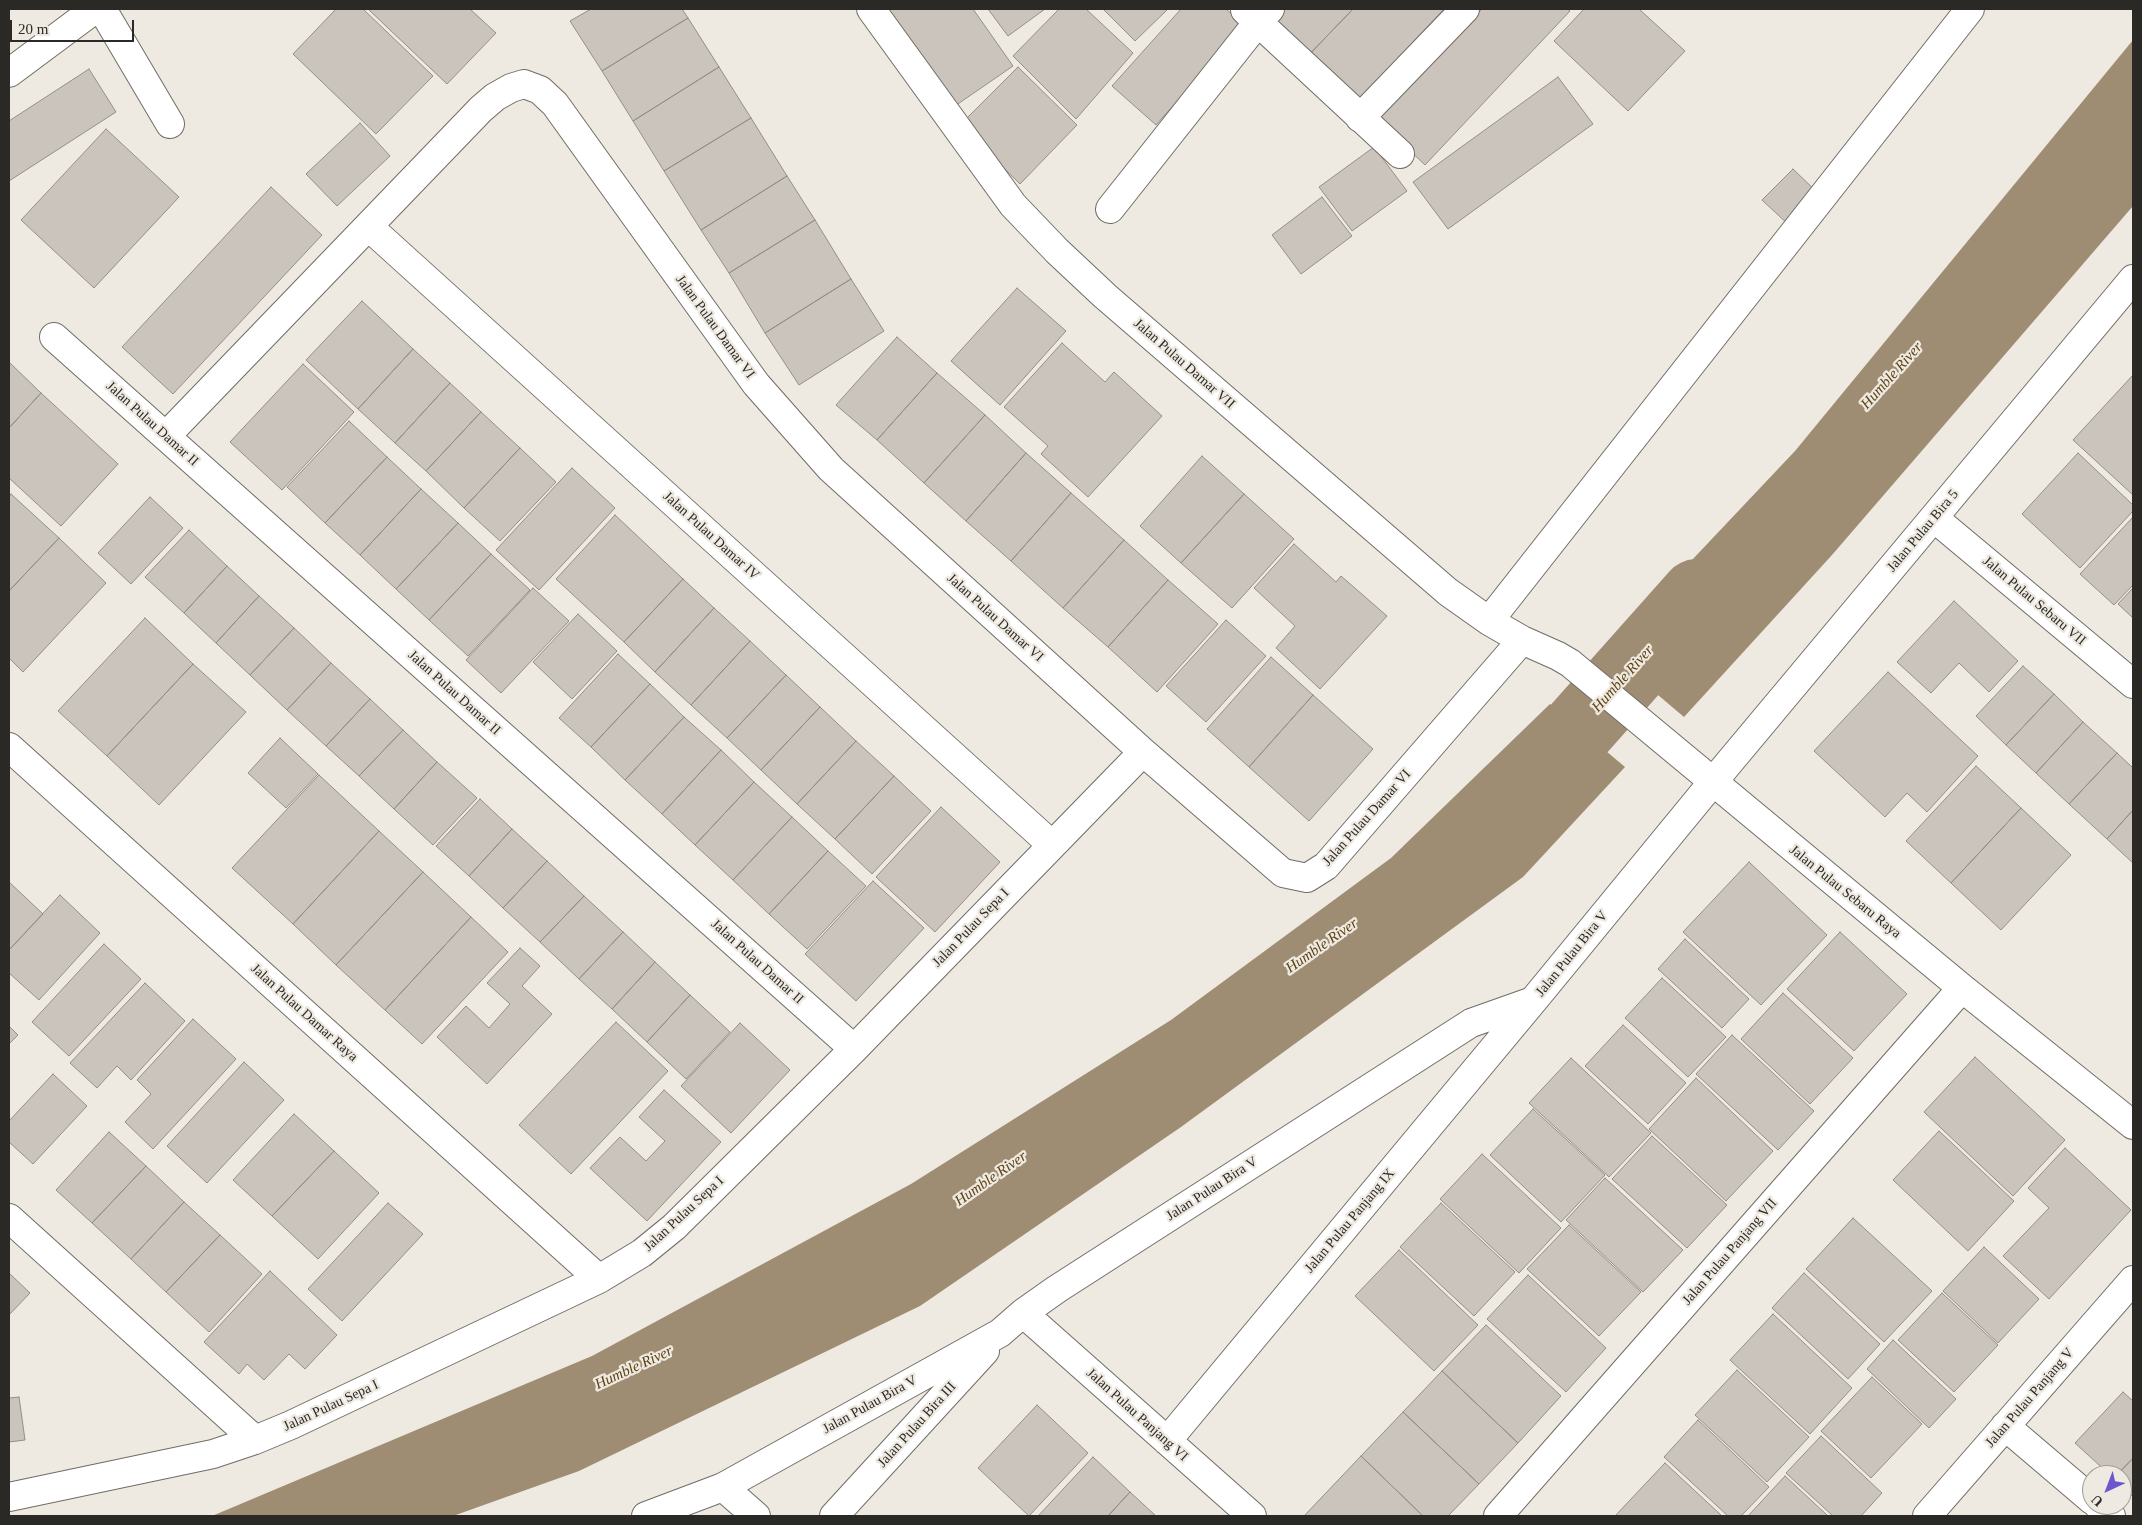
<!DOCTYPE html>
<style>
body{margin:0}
#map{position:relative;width:2142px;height:1525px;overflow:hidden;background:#eee9e1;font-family:Georgia,serif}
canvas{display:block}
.frame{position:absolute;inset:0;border:10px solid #2b2926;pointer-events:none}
.north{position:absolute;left:2082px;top:1465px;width:50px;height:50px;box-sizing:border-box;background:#eee9e1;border:1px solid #a09c96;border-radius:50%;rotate:223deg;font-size:14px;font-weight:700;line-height:20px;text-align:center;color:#2b2926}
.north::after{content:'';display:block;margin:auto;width:18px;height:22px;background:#6c56d0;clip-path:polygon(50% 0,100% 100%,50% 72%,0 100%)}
.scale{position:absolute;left:10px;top:20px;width:124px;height:22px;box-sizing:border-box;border:2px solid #2b2926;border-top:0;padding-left:6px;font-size:15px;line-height:18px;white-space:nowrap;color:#2b2926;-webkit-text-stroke:4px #eee9e1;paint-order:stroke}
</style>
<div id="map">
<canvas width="2142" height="1525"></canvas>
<div class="frame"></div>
<div class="north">U</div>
<div class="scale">20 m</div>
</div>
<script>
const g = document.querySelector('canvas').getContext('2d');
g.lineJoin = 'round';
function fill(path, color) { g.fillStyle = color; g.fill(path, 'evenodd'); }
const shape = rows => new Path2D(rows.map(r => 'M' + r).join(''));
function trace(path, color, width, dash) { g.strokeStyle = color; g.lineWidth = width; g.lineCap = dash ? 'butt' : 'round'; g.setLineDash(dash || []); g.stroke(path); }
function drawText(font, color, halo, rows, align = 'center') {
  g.font = font + ' Georgia,serif'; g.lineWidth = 4.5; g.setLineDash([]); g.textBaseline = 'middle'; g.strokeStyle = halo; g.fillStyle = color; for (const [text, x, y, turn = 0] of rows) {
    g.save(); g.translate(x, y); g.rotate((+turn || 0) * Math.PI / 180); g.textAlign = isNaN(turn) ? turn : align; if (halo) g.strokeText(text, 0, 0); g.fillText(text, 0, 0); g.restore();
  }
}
fill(shape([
 [2133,40,2133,206,1832,555,1684,717,1606,651,1795,451],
 [1550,704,1625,767,1523,877,1181,1127,920,1306,579,1471,453,1516,212,1516,592,1356,911,1184,1171,1020,1391,858]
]), '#9f8d73');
trace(shape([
 [1512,804,1697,596]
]), '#9f8d73', 74);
const building = shape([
 [336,9,363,9,433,76,376,134,293,54,336,9],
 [368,9,470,9,496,33,447,84,368,9],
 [591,9,682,9,688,18,602,71,570,21,591,9],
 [883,9,973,9,1013,66,952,108,883,9],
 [988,9,1045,9,1008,36,988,9],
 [1059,9,1086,9,1133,53,1076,119,1013,56,1059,9],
 [1103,9,1168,9,1135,41,1103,9],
 [1181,9,1226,9,1244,25,1156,125,1112,86,1181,9],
 [1281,9,1353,9,1303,61,1265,25,1281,9],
 [1353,9,1444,9,1351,108,1303,61,1353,9],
 [1482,9,1567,9,1570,11,1425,165,1377,119,1482,9],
 [1584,9,1639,9,1685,51,1628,111,1554,41,1584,9],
 [688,18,719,67,633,121,602,71,688,18],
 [719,67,751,118,664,171,633,121,719,67],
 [1018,67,1077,125,1020,184,960,125,1018,67],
 [89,69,116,112,9,181,9,121,89,69],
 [1558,77,1593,124,1448,229,1413,182,1558,77],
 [751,118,787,176,701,230,664,171,751,118],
 [360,123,390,156,337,206,306,174,360,123],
 [106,129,179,197,94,288,21,220,106,129],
 [1374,147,1407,191,1352,231,1319,187,1374,147],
 [1793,169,1820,195,1790,226,1762,200,1793,169],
 [787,176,815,220,729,273,701,230,787,176],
 [271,187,322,235,173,394,122,347,271,187],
 [1322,197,1352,236,1301,274,1272,235,1322,197],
 [815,220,851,279,765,333,729,273,815,220],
 [851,279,884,331,799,385,765,333,851,279],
 [1017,288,1066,331,1000,405,951,361,1017,288],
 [362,301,413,349,358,409,306,360,362,301],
 [897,337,937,373,877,440,836,405,897,337],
 [1062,343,1105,382,1114,372,1162,416,1088,497,1041,454,1048,446,1004,407,1062,343],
 [413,349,450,383,395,443,358,409,413,349],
 [9,362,41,393,9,428,9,362],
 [303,364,354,412,282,490,230,442,303,364],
 [937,373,985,415,924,483,877,440,937,373],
 [2133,375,2133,495,2073,440,2133,375],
 [450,383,481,412,426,471,395,443,450,383],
 [41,393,118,464,61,526,9,478,9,428,41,393],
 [481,412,520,448,464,508,426,471,481,412],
 [985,415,1026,453,966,521,924,483,985,415],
 [349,421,387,457,325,523,287,487,349,421],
 [520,448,556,482,500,541,464,508,520,448],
 [1026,453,1071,493,1011,561,966,521,1026,453],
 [2078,453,2133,505,2133,511,2080,568,2022,514,2078,453],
 [1202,456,1244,494,1181,563,1140,526,1202,456],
 [387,457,421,489,360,555,325,523,387,457],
 [572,468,615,508,539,590,496,550,572,468],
 [421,489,458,523,396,589,360,555,421,489],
 [1071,493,1124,540,1063,608,1011,561,1071,493],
 [11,494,59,538,9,591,9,497,11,494],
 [1244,494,1294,539,1232,608,1181,563,1244,494],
 [150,497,183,528,131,584,98,553,150,497],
 [615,515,683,579,624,642,556,579,615,515],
 [2133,517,2133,585,2114,605,2080,574,2133,517],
 [458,523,491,554,429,620,396,589,458,523],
 [189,530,227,566,184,613,145,577,189,530],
 [59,538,106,583,23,672,9,658,9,591,59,538],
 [1124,540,1168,580,1108,647,1063,608,1124,540],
 [1294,544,1336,582,1341,576,1387,616,1320,689,1276,648,1295,626,1254,588,1294,544],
 [491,554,530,590,468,656,429,620,491,554],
 [227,566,259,596,216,643,184,613,227,566],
 [683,579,714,608,655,672,624,642,683,579],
 [1168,580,1218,624,1157,692,1108,647,1168,580],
 [533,588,569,621,501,693,466,660,533,588],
 [2133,588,2133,618,2118,604,2133,588],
 [259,596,294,628,250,675,216,643,259,596],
 [1954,601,2018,661,1989,692,1959,663,1931,693,1897,662,1954,601],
 [714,608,750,641,691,705,655,672,714,608],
 [578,614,617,651,572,699,533,662,578,614],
 [145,618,193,664,107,756,58,711,145,618],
 [1226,620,1266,656,1206,722,1166,686,1226,620],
 [294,628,331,663,287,710,250,675,294,628],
 [750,641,786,675,727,738,691,705,750,641],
 [618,654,650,684,591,747,559,718,618,654],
 [1271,657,1313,695,1249,767,1207,729,1271,657],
 [331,663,370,699,326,746,287,710,331,663],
 [193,664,246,712,159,805,107,756,193,664],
 [2023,666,2054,694,2006,745,1976,716,2023,666],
 [1888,672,1978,756,1927,812,1907,793,1885,817,1814,751,1888,672],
 [786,675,820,707,761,770,727,738,786,675],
 [650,684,684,717,625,780,591,747,650,684],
 [2054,694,2083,722,2036,773,2006,745,2054,694],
 [1313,695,1373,749,1309,821,1249,767,1313,695],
 [370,699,403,730,359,776,326,746,370,699],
 [820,707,856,741,797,804,761,770,820,707],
 [684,717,721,750,662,814,625,780,684,717],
 [2083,722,2117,753,2069,804,2036,773,2083,722],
 [403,730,437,762,394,809,359,776,403,730],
 [280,738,318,774,286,808,248,773,280,738],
 [856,741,894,776,835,839,797,804,856,741],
 [721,750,754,782,695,845,662,814,721,750],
 [2117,753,2133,768,2133,810,2107,839,2069,804,2117,753],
 [437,762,477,798,433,845,394,809,437,762],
 [1976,766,2021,808,1951,883,1906,841,1976,766],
 [319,775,379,831,293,924,232,868,319,775],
 [894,776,931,811,872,874,835,839,894,776],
 [754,782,792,817,733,880,695,845,754,782],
 [480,799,512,829,469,876,436,846,480,799],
 [941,807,1000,862,935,932,876,877,941,807],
 [2021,808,2071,855,2001,930,1951,883,2021,808],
 [2133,810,2133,863,2107,839,2133,810],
 [792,817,828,851,769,914,733,880,792,817],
 [512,829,547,861,503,908,469,876,512,829],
 [379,831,423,872,336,965,293,924,379,831],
 [828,851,866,886,807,949,769,914,828,851],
 [547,861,584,896,540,942,503,908,547,861],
 [1749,862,1827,935,1761,1005,1683,932,1749,862],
 [423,872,471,917,385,1010,336,965,423,872],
 [873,881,924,928,856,1001,805,954,873,881],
 [9,882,43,914,9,950,9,882],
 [60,895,100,933,39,1000,9,973,9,950,60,895],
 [584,896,623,932,579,979,540,942,584,896],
 [471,917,508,952,422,1044,385,1010,471,917],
 [623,932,655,962,612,1009,579,979,623,932],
 [1840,932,1907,994,1854,1051,1787,989,1840,932],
 [1685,939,1749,999,1722,1028,1658,969,1685,939],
 [104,944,141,979,69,1056,32,1022,104,944],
 [520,948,540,966,522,986,552,1014,487,1084,437,1037,466,1006,489,1028,510,1004,487,983,520,948],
 [655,962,690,995,647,1042,612,1009,655,962],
 [1662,978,1726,1037,1688,1077,1625,1018,1662,978],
 [145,983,185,1021,131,1080,117,1066,97,1088,70,1063,145,983],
 [1783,993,1853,1058,1810,1104,1741,1039,1783,993],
 [690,995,730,1032,686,1079,647,1042,690,995],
 [193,1019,236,1059,153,1149,125,1122,151,1094,137,1080,193,1019],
 [616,1022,668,1071,571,1174,519,1125,616,1022],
 [740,1023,790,1070,731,1133,681,1086,740,1023],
 [1623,1025,1686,1083,1648,1124,1585,1066,1623,1025],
 [9,1026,18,1035,9,1044,9,1026],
 [1732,1035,1814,1111,1778,1150,1696,1074,1732,1035],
 [1975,1057,2065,1140,2013,1196,1924,1112,1975,1057],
 [1571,1058,1651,1133,1609,1177,1529,1103,1571,1058],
 [244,1062,284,1100,207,1183,167,1146,244,1062],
 [53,1074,87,1106,33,1164,9,1142,9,1121,53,1074],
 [1696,1078,1773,1151,1726,1201,1649,1129,1696,1078],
 [664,1090,721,1142,647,1221,590,1168,620,1137,646,1161,665,1141,639,1117,664,1090],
 [1533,1109,1605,1175,1561,1222,1490,1155,1533,1109],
 [294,1114,334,1151,272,1216,233,1180,294,1114],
 [1939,1131,2014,1201,1968,1251,1893,1180,1939,1131],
 [109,1132,146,1166,92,1223,56,1190,109,1132],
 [1652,1136,1727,1205,1687,1248,1612,1179,1652,1136],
 [2065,1148,2131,1210,2049,1299,2003,1256,2049,1208,2028,1188,2065,1148],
 [334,1151,379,1193,318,1259,272,1216,334,1151],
 [1482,1154,1561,1228,1519,1273,1440,1199,1482,1154],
 [146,1166,184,1202,131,1259,92,1223,146,1166],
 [1605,1178,1683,1250,1643,1292,1566,1220,1605,1178],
 [184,1202,220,1235,166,1292,131,1259,184,1202],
 [388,1203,423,1234,342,1321,308,1289,388,1203],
 [1441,1203,1515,1272,1474,1316,1400,1247,1441,1203],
 [1853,1218,1932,1291,1884,1342,1806,1269,1853,1218],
 [1569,1225,1641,1292,1599,1336,1527,1269,1569,1225],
 [220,1235,262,1274,209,1332,166,1292,220,1235],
 [1984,1247,2039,1299,1998,1343,1943,1291,1984,1247],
 [1399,1250,1478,1325,1434,1371,1355,1296,1399,1250],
 [270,1271,337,1335,305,1369,289,1354,264,1380,247,1364,239,1374,204,1342,270,1271],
 [9,1273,30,1293,9,1315,9,1273],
 [1804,1273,1880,1344,1848,1379,1772,1308,1804,1273],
 [1528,1275,1606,1348,1566,1392,1487,1319,1528,1275],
 [1942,1293,1998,1345,1954,1392,1898,1340,1942,1293],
 [1773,1314,1852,1388,1810,1434,1730,1360,1773,1314],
 [1486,1325,1561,1396,1518,1443,1442,1371,1486,1325],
 [1893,1340,1956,1399,1929,1428,1867,1369,1893,1340],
 [1737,1370,1809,1437,1767,1482,1695,1415,1737,1370],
 [1442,1371,1518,1443,1479,1484,1403,1412,1442,1371],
 [1872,1377,1922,1424,1871,1478,1821,1431,1872,1377],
 [2123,1392,2133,1401,2133,1458,2117,1475,2110,1475,2075,1443,2123,1392],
 [19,1397,25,1440,9,1442,9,1398,19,1397],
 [1037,1405,1088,1453,1029,1516,978,1468,1037,1405],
 [1403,1412,1479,1484,1448,1516,1423,1516,1361,1456,1403,1412],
 [1698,1420,1769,1487,1741,1516,1728,1516,1664,1457,1698,1420],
 [1821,1436,1882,1493,1861,1516,1833,1516,1786,1473,1821,1436],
 [1361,1456,1423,1516,1304,1516,1361,1456],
 [1093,1457,1130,1492,1108,1516,1038,1516,1093,1457],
 [2133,1458,2133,1497,2122,1486,2122,1475,2117,1475,2133,1458],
 [1665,1463,1722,1516,1615,1516,1665,1463],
 [1785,1476,1828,1516,1748,1516,1785,1476],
 [1130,1492,1156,1516,1108,1516,1130,1492]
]);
fill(building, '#cac4bc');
trace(building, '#938e86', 1);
const minor = shape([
 [102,9,170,124],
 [871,9,1013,205,1057,251,1105,296,1448,592,1489,621,1522,640,1558,656,1570,663,1962,988,2133,1125],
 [1245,10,1400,154],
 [9,73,95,9],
 [1360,118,1465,9],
 [1110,209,1258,22,1270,9],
 [369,227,1052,845],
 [54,337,854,1049],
 [166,436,481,109,495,97,511,88,524,84,540,90,555,104,756,384,831,469,1143,752,1283,873,1307,878,1326,866,1522,640],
 [1934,518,2133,684],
 [1489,621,1970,9],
 [9,747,599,1279],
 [9,1218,255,1440],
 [1023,1313,1252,1516],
 [2005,1426,2092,1500],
 [1167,1441,1533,1001],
 [723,1487,756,1516],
 [9,1497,213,1454,255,1440,291,1425,599,1279,642,1253,674,1227,854,1049,1143,752],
 [2098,1505,2111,1516],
 [646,1516,723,1487,1000,1333,1023,1313,1057,1289,1471,1023,1533,1001,1712,783,2133,279],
 [834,1516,985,1351],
 [1498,1516,1962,988],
 [1927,1516,2133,1280]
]);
trace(minor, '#716c65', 30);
trace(minor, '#fff', 28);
drawText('14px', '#2b2926', '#eee9e1', [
 ["Jalan Pulau Damar VI",715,327,54],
 ["Jalan Pulau Damar VII",1184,364,41],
 ["Jalan Pulau Damar II",152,424,42],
 ["Jalan Pulau Bira 5",1923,531,-50],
 ["Jalan Pulau Damar IV",711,536,42],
 ["Jalan Pulau Sebaru VII",2034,601,40],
 ["Jalan Pulau Damar VI",995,618,42],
 ["Jalan Pulau Damar II",454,693,42],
 ["Jalan Pulau Damar VI",1367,818,-48],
 ["Jalan Pulau Sebaru Raya",1845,892,39],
 ["Jalan Pulau Sepa I",971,928,-46],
 ["Jalan Pulau Bira V",1572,954,-51],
 ["Jalan Pulau Damar II",757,962,42],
 ["Jalan Pulau Damar Raya",304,1013,42],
 ["Jalan Pulau Bira V",1212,1189,-33],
 ["Jalan Pulau Sepa I",684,1214,-43],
 ["Jalan Pulau Panjang IX",1350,1221,-50],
 ["Jalan Pulau Panjang VII",1730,1252,-49],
 ["Jalan Pulau Panjang V",2030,1398,-49],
 ["Jalan Pulau Bira V",870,1405,-29],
 ["Jalan Pulau Sepa I",331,1406,-25],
 ["Jalan Pulau Panjang VI",1137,1415,42],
 ["Jalan Pulau Bira III",917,1425,-48]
]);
drawText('italic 15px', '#5c4010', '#eee9e1', [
 ["Humble River",1892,376,-48],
 ["Humble River",1623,679,-48],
 ["Humble River",1322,946,-35],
 ["Humble River",991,1179,-35],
 ["Humble River",634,1368,-25]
]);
</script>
